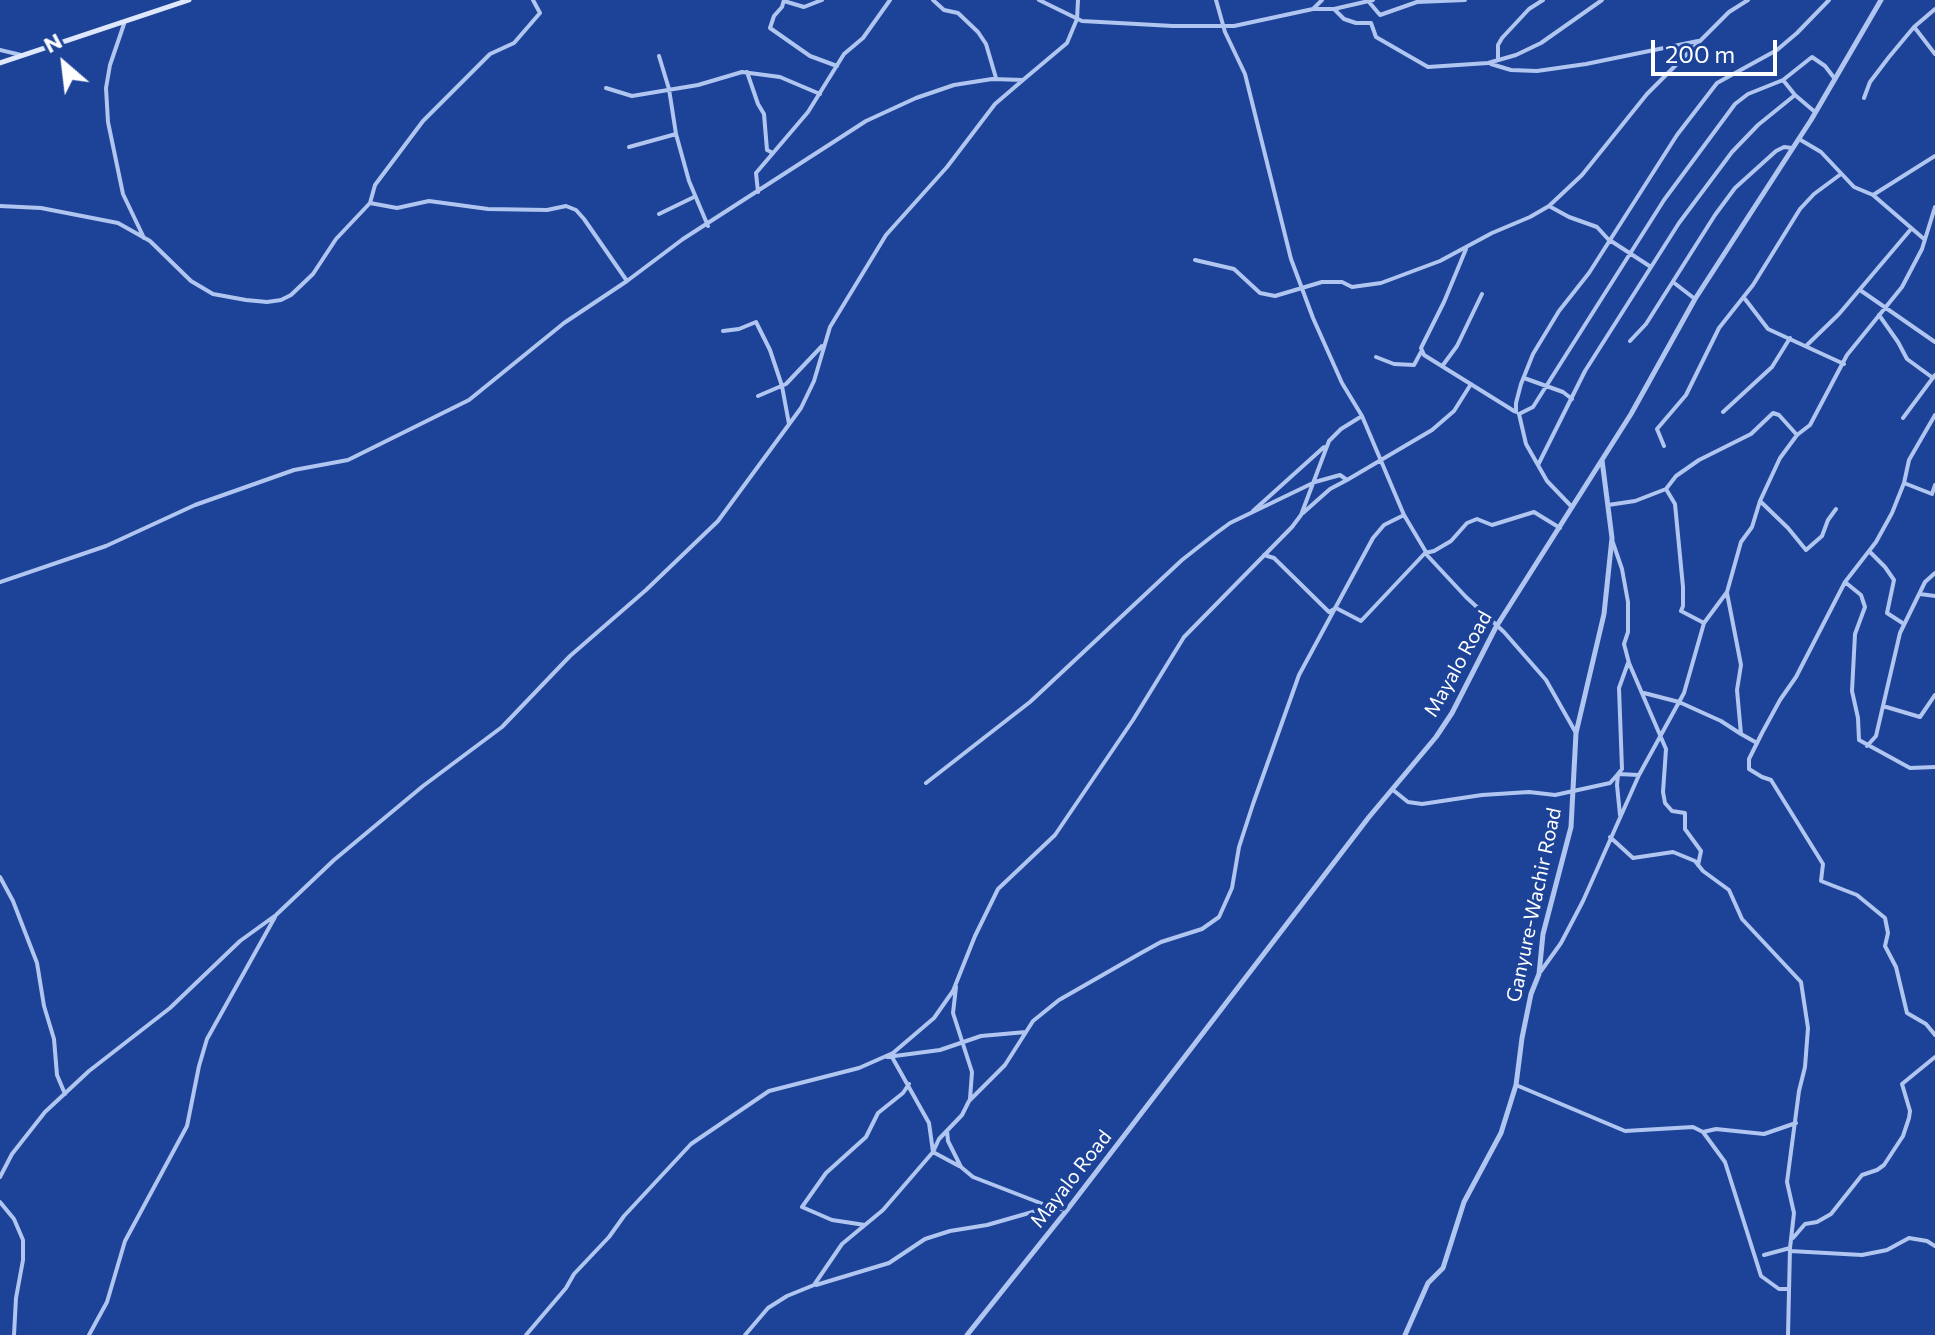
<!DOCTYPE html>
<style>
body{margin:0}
#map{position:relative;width:1935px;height:1335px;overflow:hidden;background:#1c4397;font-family:Commissioner,sans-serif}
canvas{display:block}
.north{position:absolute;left:24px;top:24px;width:80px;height:80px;-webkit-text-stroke:6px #1c4397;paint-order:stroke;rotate:332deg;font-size:22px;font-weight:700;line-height:32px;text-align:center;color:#fff}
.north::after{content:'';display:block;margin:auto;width:28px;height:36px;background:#fff;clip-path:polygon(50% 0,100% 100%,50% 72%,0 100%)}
.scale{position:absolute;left:1651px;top:40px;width:126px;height:36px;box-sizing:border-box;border:4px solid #fff;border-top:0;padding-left:10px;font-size:24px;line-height:28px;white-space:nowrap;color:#fff;-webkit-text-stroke:6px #1c4397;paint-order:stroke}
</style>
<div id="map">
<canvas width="1935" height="1335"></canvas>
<div class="north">N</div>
<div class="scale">200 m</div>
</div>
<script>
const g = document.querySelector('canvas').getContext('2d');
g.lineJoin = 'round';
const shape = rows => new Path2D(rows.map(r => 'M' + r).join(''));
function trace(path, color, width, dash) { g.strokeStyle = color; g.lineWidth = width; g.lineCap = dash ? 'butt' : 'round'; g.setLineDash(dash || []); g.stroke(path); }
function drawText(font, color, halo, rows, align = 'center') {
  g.font = font + ' Commissioner,sans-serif'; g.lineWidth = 8; g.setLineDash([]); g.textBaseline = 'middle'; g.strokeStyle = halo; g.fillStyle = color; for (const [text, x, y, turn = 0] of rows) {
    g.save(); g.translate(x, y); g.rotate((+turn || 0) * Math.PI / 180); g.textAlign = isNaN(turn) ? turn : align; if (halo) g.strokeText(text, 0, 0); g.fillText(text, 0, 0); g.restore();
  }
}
trace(shape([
 [784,0,782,7,774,16,770,28,810,56,837,66],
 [933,0,944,10,958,13,978,32,986,44,996,78],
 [1039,0,1082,21,1173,26,1234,26,1313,9,1334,9,1373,0],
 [1216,0,1225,32,1245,74,1291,259,1313,318,1342,383,1362,416,1404,515,1426,552,1361,621,1336,608,1329,612,1274,558,1264,555],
 [784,1,804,7,822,0],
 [1369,2,1380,15,1417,2,1465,0],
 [1313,9,1322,0],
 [1334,9,1344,19,1356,23,1371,23,1376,37,1428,67,1488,63,1516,55,1541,43,1602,0],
 [124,24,110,65,106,88,108,122,123,194,144,238],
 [1915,28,1935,54],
 [0,50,21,55],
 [659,56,669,89,676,134,689,181,708,226],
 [1498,60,1498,45,1502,38,1529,9,1543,0],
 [1491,64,1511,70,1537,71,1586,64,1698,41],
 [747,72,758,104,764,114,767,150,773,153],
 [1783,80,1795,95,1815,112],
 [606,88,632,96,698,85,742,72,780,77,820,94],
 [1864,98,1870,82,1889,57,1914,27,1935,9],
 [1799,139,1821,152,1854,187,1873,195,1924,239],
 [629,147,676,134],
 [758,192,756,173,808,112,844,54,863,38,890,0],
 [1873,195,1935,156],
 [370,203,397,208,429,201,488,209,547,210,566,206,576,210,584,219,627,281],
 [0,206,41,208,118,223,150,241,191,281,213,294,246,300,267,302,281,300,291,295,313,274,336,239,370,203,375,185,423,121,490,54,514,43,540,13,533,0],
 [1549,206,1569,217,1597,227,1608,239,1651,267],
 [659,214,694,197],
 [1466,249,1444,302,1421,348,1424,355,1514,411],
 [1195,260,1234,269,1260,293,1275,296,1322,282,1342,282,1352,287,1381,283,1440,261,1492,233,1530,217,1549,206,1582,175,1647,94,1729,12,1748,0],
 [1673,282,1695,299],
 [1860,290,1935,342],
 [1745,299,1768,329,1844,364],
 [1879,315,1898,342,1907,359,1933,378],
 [723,331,739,329,756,322,770,350,782,386,789,424],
 [1630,341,1646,324,1715,215,1735,188,1776,151,1784,147,1792,148],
 [1806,346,1839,314,1911,229],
 [1376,357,1394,364,1414,365,1421,352],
 [1443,365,1457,346,1482,294],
 [1524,378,1563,392,1572,399],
 [758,396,786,384,822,346],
 [1516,412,1516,403,1521,384,1533,354,1559,311,1589,273,1677,135,1717,83,1777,50,1797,33,1829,0],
 [1723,412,1772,367,1790,338],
 [1519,414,1533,407,1664,200,1735,104,1748,94,1783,80,1812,57,1825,66,1835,79],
 [1519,414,1526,444,1547,481,1572,507],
 [1935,415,1909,460,1904,483,1892,513,1876,542,1845,582,1796,677,1780,700,1762,733,1749,759,1749,769,1762,777,1771,780,1823,864,1821,881,1857,895,1885,918,1888,933,1885,946,1896,967,1907,1013,1926,1024,1935,1035],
 [1903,418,1935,375],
 [1664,446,1657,429,1686,395,1719,328,1753,285,1800,209,1814,194,1841,174],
 [1538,465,1585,371,1679,223,1732,152,1758,125,1795,95],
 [1904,483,1932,494,1935,485],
 [1666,489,1675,504,1683,587,1683,606,1681,611,1704,623],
 [1760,501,1788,528,1806,550,1822,536,1828,520,1836,509],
 [1608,505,1635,501,1666,489,1676,476,1699,460,1751,434,1773,413,1779,415,1797,435],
 [1253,511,1324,447],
 [1303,513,1330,489,1347,480],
 [1560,528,1534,512,1492,525,1477,519,1467,523,1451,541,1434,551,1425,553,1466,597,1504,632,1546,680,1576,733],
 [1612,540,1622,569,1628,602,1628,632,1624,644,1629,663,1666,749,1663,792,1665,803,1672,811,1685,813,1685,829,1701,851,1698,865],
 [1869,551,1885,567,1894,580,1887,613,1904,624],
 [0,582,106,546,195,505,294,470,348,460,469,400,564,323,627,281,683,239,866,121,916,98,954,85,992,79,1023,80,1067,43,1077,19,1078,0],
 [1845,582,1861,595,1865,607,1855,634,1852,691,1858,718,1859,740,1910,768,1935,767],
 [1727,593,1741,665,1737,690,1741,734,1757,743],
 [1920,594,1935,596],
 [1644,693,1679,702,1721,721,1741,734],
 [1883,706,1920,717,1935,695],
 [1867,746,1876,736,1900,633,1925,582,1935,573],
 [926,783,1030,702,1182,560,1215,534,1230,523,1315,482,1340,475,1347,480,1432,430,1454,411,1471,384],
 [1393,790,1408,802,1422,804,1482,795,1529,792,1555,795,1610,783,1618,774,1639,775],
 [1620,815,1617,785,1618,774,1622,769,1619,688,1628,663],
 [1610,837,1633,858,1673,852,1695,861,1703,871,1729,890,1742,919,1801,982,1808,1028,1805,1067,1799,1091,1787,1182,1794,1213,1790,1248,1788,1335],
 [0,877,13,901,37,963,44,1006,54,1039,57,1075,65,1094],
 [1541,971,1561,943,1583,901,1639,775,1684,693,1704,623,1727,592,1741,542,1752,527,1760,501,1780,458,1797,435,1810,425,1847,355,1902,287,1922,249,1935,207],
 [956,987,953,1013,972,1072,970,1099],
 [887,1057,940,1050,981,1036,1026,1032],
 [892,1057,929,1123,933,1152,959,1166],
 [1516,1085,1625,1131,1693,1127,1703,1132,1716,1129,1764,1134,1796,1123],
 [947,1131,948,1141,961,1167,973,1177,1048,1206],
 [1703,1132,1725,1162,1761,1276,1779,1289,1789,1289],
 [0,1177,12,1154,45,1112,89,1071,170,1008,240,941,276,915,334,860,423,786,502,727,570,656,646,590,718,521,801,408,814,381,830,327,886,235,947,167,995,104,1023,80],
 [0,1202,14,1219,23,1240,23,1260,16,1298,14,1335],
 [865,1225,832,1220,802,1207,826,1173,866,1137,878,1113,903,1093,909,1084],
 [1793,1238,1805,1224,1817,1222,1831,1214,1862,1175,1877,1170,1884,1165,1903,1136,1909,1118,1910,1111,1902,1084,1935,1057],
 [1790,1251,1862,1255,1887,1250,1909,1238,1927,1241,1935,1246],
 [1764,1255,1790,1248],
 [816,1285,889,1263,925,1239,950,1231,987,1225,1050,1207,1067,1210],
 [89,1335,107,1302,125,1241,187,1126,199,1066,207,1039,275,917],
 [526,1335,566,1288,574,1274,609,1237,624,1216,691,1144,769,1091,859,1068,893,1053,934,1018,953,991,975,936,998,889,1055,835,1133,720,1184,637,1292,527,1301,515,1329,441,1341,429,1362,416],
 [745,1335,768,1308,787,1296,814,1285,842,1244,883,1210,933,1152,939,1139,962,1115,969,1101,1005,1065,1033,1021,1059,1000,1141,953,1161,942,1202,929,1219,917,1232,888,1239,847,1253,804,1299,675,1373,538,1384,525,1404,515]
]), '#b0c5f0', 4);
trace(shape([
 [967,1335,1067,1210,1369,817,1436,737,1452,713,1496,627,1631,414,1695,299,1811,120,1881,0],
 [1405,1335,1428,1283,1443,1268,1464,1202,1501,1133,1516,1085,1522,1038,1531,994,1539,974,1543,934,1571,827,1576,733,1604,614,1612,538,1602,460]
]), '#b0c5f0', 5);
trace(shape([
 [0,63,189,0]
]), '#dee7fb', 5);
drawText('20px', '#fff', '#1c4397', [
 ["Mayalo Road",1458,664,-61],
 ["Ganyure-Wachir Road",1534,905,-78],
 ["Mayalo Road",1071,1179,-52]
]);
</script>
